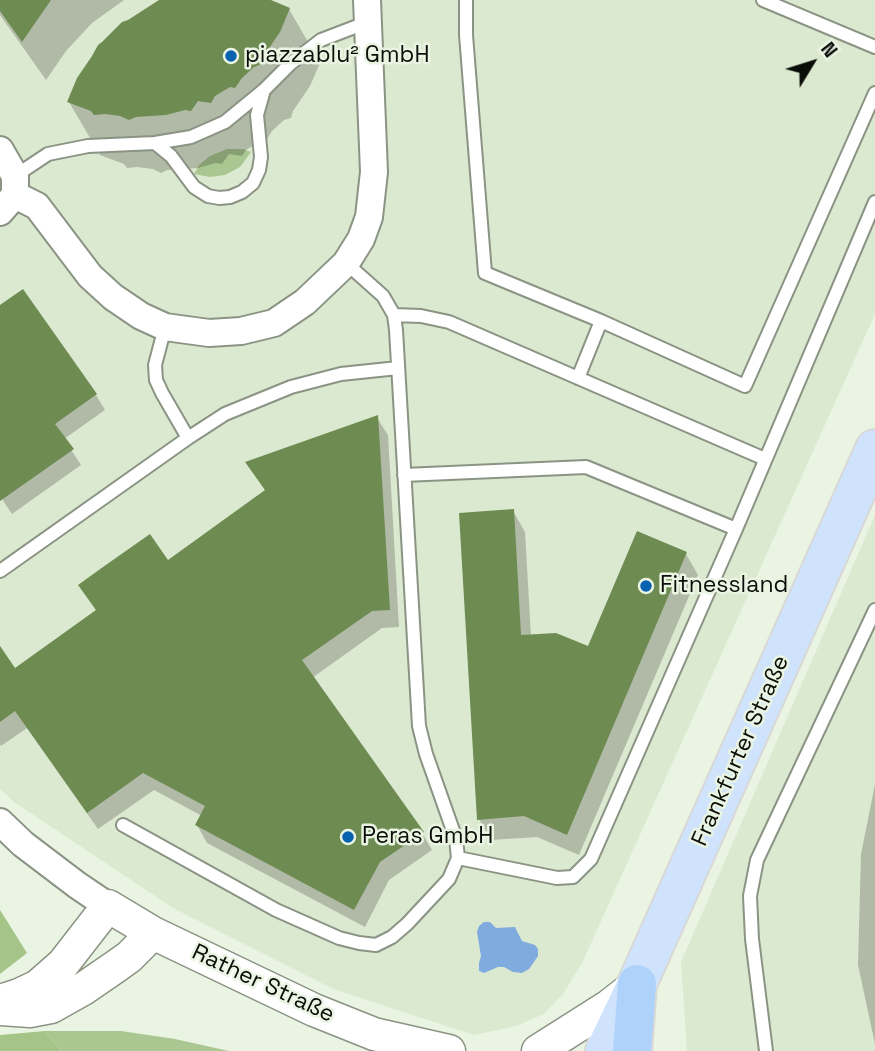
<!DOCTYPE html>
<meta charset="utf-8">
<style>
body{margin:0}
#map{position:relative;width:875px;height:1051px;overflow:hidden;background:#eaf4e2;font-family:"Space Grotesk",sans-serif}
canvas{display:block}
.north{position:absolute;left:777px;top:28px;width:70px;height:70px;-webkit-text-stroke:5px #eaf4e2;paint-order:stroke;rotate:52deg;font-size:19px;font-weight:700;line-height:28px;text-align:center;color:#0a0d08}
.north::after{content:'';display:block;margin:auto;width:24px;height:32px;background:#0a0d08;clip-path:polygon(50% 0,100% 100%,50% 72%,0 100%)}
</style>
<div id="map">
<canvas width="875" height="1051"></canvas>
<div class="north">N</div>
</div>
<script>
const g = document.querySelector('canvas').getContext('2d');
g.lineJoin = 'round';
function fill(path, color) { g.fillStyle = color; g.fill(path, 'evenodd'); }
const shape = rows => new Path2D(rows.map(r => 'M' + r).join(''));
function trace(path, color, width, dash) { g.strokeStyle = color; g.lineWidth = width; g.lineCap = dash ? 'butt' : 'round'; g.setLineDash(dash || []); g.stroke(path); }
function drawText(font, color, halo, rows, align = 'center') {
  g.font = font + ' "Space Grotesk",sans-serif'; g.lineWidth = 5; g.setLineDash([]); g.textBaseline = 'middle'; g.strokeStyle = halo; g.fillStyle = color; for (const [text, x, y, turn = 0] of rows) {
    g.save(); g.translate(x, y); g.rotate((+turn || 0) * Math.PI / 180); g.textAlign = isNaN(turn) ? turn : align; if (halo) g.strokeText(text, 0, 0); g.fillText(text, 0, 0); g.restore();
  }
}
fill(shape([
 [0,0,875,0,875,314,583,961,563,994,544,1014,516,1026,474,1035,333,989,173,908,14,802,0,789],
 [875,515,875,1051,687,1051,681,962]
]), '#dce9d1');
fill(shape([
 [227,149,243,149,251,152,240,167,225,175,210,177,194,174,199,165,210,156],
 [45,1031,121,1031,175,1039,229,1051,61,1051]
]), '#abc791');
fill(shape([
 [0,910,27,953,0,974],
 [45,1031,61,1051,0,1051,0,1035]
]), '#a4c488');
fill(shape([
 [484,922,490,922,496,928,515,927,522,941,535,945,538,949,538,956,529,969,522,973,513,972,504,967,498,967,484,973,479,971,479,963,481,956,477,932,479,926]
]), '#7fabde');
fill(shape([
 [0,0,124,0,92,23,66,51,46,80,0,15],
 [173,0,265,0,289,9,320,63,310,86,293,111,291,118,284,120,272,131,266,141,261,141,246,150,242,156,229,154,222,164,216,163,198,168,167,170,161,173,153,169,137,167,127,168,124,164,100,155,69,102],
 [0,308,96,395,105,410,64,439,81,465,12,514,0,496],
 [377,418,388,435,399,627,382,628,312,678,422,833,432,850,389,880,365,927,207,843,197,825,202,816,154,790,98,829,27,728,1,746,0,744,0,649,15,670,97,612,80,585,167,562,266,492,248,463],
 [513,511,525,532,531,636,589,648,686,554,698,575,579,855,537,837,491,840,479,819],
 [875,784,875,1044,858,965,861,854]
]), '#0003');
fill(shape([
 [0,0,51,0,22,42,0,11],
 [159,0,271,0,290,8,280,32,263,57,261,64,254,67,242,78,235,88,230,87,215,96,211,103,198,101,191,111,185,110,166,115,136,117,129,120,120,116,105,114,94,115,91,111,67,102,77,78,92,56,98,45,102,42,122,22,128,20],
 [23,289,97,394,55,424,74,449,0,501,0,305],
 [378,415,390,610,372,611,302,660,424,832,380,862,354,910,195,825,205,806,143,773,87,813,15,711,0,722,0,646,15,668,96,610,78,585,103,567,150,534,168,560,265,490,245,462],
 [514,509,521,635,556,633,588,646,637,531,687,552,567,835,524,816,477,820,459,513]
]), '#6e8b52');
const service = shape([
 [466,0,466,35,485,273,601,321,745,386,875,93],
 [763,0,875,47],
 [155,143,171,156,194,187,208,196,219,198,230,197,242,192,253,183,259,170,261,157,257,115,264,90,290,64,321,40,368,22],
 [15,176,48,154,88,146,155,143,191,137,225,122,264,90],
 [346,263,383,296,394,315,396,330,419,726,426,754,456,839,458,858],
 [394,315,421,316,449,322,765,459],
 [165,327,155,365,156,380,162,393,188,438],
 [578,378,601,321],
 [404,475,586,467,736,529],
 [0,571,188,438,225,414,291,387,341,374,398,368],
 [123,825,276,910,339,938,359,943,376,945,392,937,407,924,449,879,458,858,557,878,573,877,591,859,736,529,875,202],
 [766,1051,752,939,750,896,757,860,875,610]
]);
const minor = shape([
 [0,150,15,176,15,195,0,212],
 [15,195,37,206,90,276,113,297,141,316,165,327,209,333,241,331,274,323,305,302,346,263,361,239,369,217,374,172,367,0],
 [0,822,23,844,77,885,108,906]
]);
const tertiary = shape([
 [0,1001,19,995,38,986,63,964,108,906,153,933,314,1010,374,1034,449,1051],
 [1,1009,30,1011,51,1007,83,989,115,967,129,957,153,933],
 [538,1051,609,1006,636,985]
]);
const primary = shape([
 [605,1051,637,984,875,449]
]);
const motorway = shape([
 [632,1051,637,984]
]);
trace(service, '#8b9484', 16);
trace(minor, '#8b9484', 30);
trace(tertiary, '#8b9484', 35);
trace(primary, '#d8d8d7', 42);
trace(motorway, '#d8d8d7', 42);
trace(service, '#fff', 12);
trace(minor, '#fff', 26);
trace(tertiary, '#fff', 32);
trace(primary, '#cfe4fc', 38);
trace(motorway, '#afd2fa', 38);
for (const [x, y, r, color] of [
 [231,56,7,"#0962af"],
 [646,586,7,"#0962af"],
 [348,837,7,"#0962af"]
]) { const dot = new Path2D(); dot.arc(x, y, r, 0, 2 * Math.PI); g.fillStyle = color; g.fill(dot); trace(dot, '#eaf4e2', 2.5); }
drawText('23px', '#0a0d08', '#eaf4e2', [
 ["piazzablu² GmbH",245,56],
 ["Fitnessland",660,586],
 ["Peras GmbH",362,837]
], 'left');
drawText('23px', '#0a0d08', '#eaf4e2', [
 ["Frankfurter Straße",741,751,-66],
 ["Rather Straße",263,984,25]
]);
</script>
